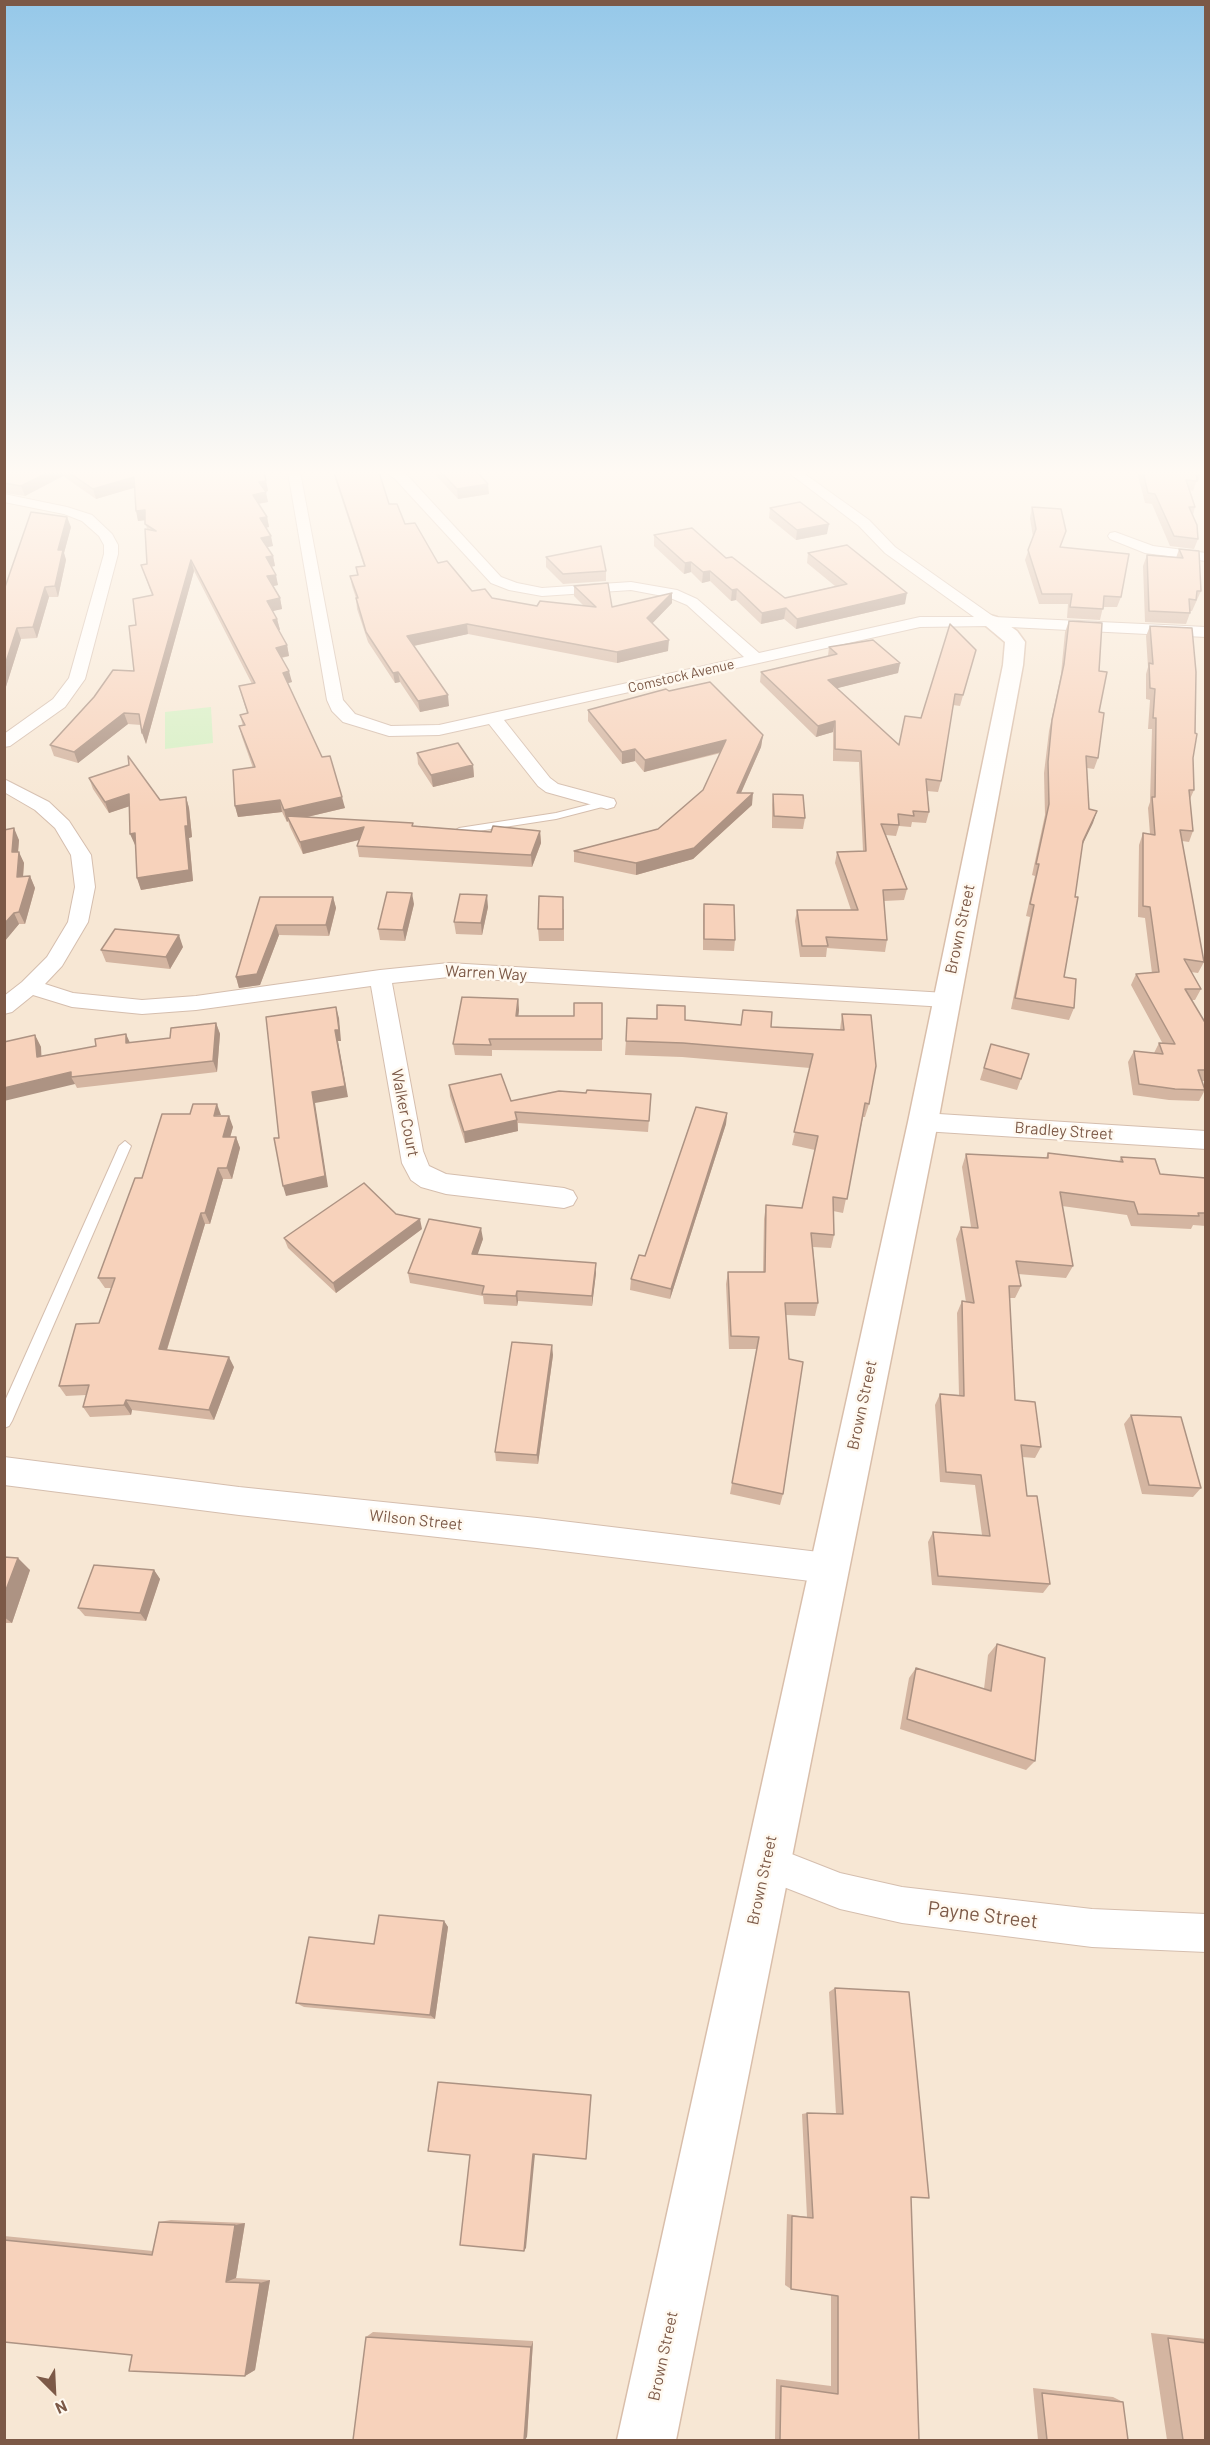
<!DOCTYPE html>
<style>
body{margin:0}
#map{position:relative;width:1210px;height:2445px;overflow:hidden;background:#fff5e7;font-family:Barlow,sans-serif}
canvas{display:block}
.frame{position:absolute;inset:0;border:6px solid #7c5947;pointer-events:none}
.north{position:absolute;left:24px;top:2361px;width:60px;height:60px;-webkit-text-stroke:4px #fff9f0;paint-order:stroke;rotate:156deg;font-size:16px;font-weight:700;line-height:24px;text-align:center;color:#7c5947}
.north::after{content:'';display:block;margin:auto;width:21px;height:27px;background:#7c5947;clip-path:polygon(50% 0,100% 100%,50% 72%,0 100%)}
</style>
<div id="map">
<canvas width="1210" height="2445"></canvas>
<div class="frame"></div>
<div class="north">N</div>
</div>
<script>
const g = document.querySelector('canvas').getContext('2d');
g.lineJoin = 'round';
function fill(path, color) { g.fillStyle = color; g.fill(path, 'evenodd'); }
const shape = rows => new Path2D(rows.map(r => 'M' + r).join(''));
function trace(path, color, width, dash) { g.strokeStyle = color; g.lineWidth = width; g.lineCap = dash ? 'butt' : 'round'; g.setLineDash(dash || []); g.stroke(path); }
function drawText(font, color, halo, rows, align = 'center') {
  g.font = font + ' Barlow,sans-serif'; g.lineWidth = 5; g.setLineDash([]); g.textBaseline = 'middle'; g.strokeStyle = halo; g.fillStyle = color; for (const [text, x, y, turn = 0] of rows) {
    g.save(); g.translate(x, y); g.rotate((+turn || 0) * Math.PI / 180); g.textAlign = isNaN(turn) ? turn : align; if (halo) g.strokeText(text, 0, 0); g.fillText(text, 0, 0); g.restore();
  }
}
fill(shape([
 [5,472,1205,472,1205,2440,5,2440]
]), '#f7e7d4');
fill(shape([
 [211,707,213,743,165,749,165,712]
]), '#d6efc3');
const lane = shape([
 [607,800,612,803,610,805,556,819,459,834,454,831,459,828,556,813,607,800],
 [125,1141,131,1146,12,1421,9,1426,4,1428,4,1403,119,1146,125,1141]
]);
const street = shape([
 [288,472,300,472,343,700,355,714,391,726,439,725,744,657,687,605,668,597,631,590,542,596,509,590,491,583,396,480,386,472,401,472,406,474,501,577,517,583,542,588,631,582,677,590,697,599,759,653,920,617,974,617,885,553,859,526,788,472,802,472,869,520,895,547,994,617,1206,627,1206,637,990,626,920,627,504,720,550,778,558,784,614,799,616,803,614,807,607,809,546,792,538,786,489,724,439,735,389,736,343,722,332,711,327,700,288,472],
 [4,494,67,507,92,515,112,534,118,545,118,554,85,679,65,707,10,746,4,747,4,734,53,699,69,678,104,554,104,545,99,536,82,521,64,514,4,502,4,494],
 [1115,532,1153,546,1206,553,1206,561,1145,553,1110,539,1108,536,1110,533,1115,532],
 [4,779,49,802,69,821,91,855,95,887,88,922,62,966,45,984,73,993,142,1000,196,996,380,970,449,963,946,993,954,995,957,1000,954,1005,946,1007,449,977,392,983,423,1151,429,1166,446,1174,564,1188,573,1191,577,1198,573,1205,564,1208,446,1194,421,1187,411,1180,402,1163,371,986,196,1010,142,1014,72,1007,33,995,12,1012,4,1014,4,996,22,982,47,957,68,922,75,887,71,855,55,828,35,810,4,792,4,779],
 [923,1113,1206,1131,1206,1149,923,1131,915,1128,911,1122,915,1116,923,1113],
 [4,1457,239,1487,537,1518,827,1553,838,1557,843,1568,838,1579,827,1583,537,1548,239,1515,4,1485,4,1457],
 [766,1844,840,1873,902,1887,1092,1909,1206,1914,1206,1952,1092,1947,902,1923,840,1909,753,1875,748,1862,753,1849,766,1844]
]);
const secondary = shape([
 [990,615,997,617,1017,631,1025,642,1023,665,938,1122,676,2440,617,2440,908,1122,1003,665,1005,642,980,621,983,617,990,615]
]);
trace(lane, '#d5beae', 2);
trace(street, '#d5beae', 2);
trace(secondary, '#d9beaa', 3);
fill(lane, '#fff');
fill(street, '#fff');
fill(secondary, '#fff');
fill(shape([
 [4,472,264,472,268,491,265,492,268,502,259,504,267,517,269,527,266,528,273,546,267,547,273,556,275,566,271,567,278,585,273,586,280,598,282,609,272,611,277,619,280,630,278,630,287,645,289,656,282,658,292,682,287,683,345,808,307,817,491,832,540,831,541,843,532,867,359,857,357,846,359,840,303,854,290,827,288,821,287,822,282,812,238,817,235,806,253,768,242,737,239,726,243,726,240,715,247,713,239,686,252,684,194,571,146,744,141,725,128,724,78,763,54,756,50,745,134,671,136,625,152,595,141,565,147,564,147,529,145,520,138,521,135,487,96,499,63,476,25,496,4,493],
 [334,472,389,504,438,563,472,591,492,598,537,606,584,606,574,596,574,586,612,607,672,603,652,623,668,651,617,663,468,634,414,646,449,706,420,712,400,682,395,683,368,642,357,609,356,598,352,586,350,576,357,575,356,567,364,566,336,482],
 [433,472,477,472,489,494,458,499],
 [1137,472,1201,472,1198,482,1196,482,1193,491,1190,490,1195,507,1193,515,1198,539,1194,549,1170,546,1152,504,1145,503],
 [1032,507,1061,547,1121,597,1117,607,1103,607,1100,620,1067,618,1068,604,1039,604,1025,560,1033,537,1030,518],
 [770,508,827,534,796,540,769,518],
 [71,527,64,553,66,560,58,597,49,597,37,638,21,639,4,693,4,590],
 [654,535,726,558,785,598,835,586,807,563,808,553,905,604,796,629,784,619,761,624,736,600,731,601,710,581,702,583,691,572,684,574,654,546],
 [1179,549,1201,591,1192,611,1190,611,1190,613,1186,624,1145,622,1143,566,1147,555,1176,558],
 [546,557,606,571,606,581,563,584,546,567],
 [1069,621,1099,671,1098,758,1094,769,1087,768,1089,809,1097,811,1082,845,1064,977,1074,1008,1069,1020,1011,1009,1030,917,1026,916,1035,876,1032,875,1045,815,1044,773,1049,731,1061,674,1065,632],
 [1150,626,1193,758,1194,790,1190,799,1193,831,1189,842,1182,841,1204,962,1198,973,1191,972,1201,989,1195,1000,1191,1000,1206,1024,1206,1081,1202,1081,1205,1090,1199,1101,1169,1100,1133,1095,1128,1062,1134,1051,1154,1053,1159,1043,1163,1044,1131,985,1136,974,1152,973,1145,918,1138,917,1139,845,1143,833,1150,834,1148,808,1150,802,1152,729,1148,729,1150,700,1146,699,1146,674,1148,667,1146,636],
 [829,647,900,663,898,673,837,688,899,745,976,650,960,706,953,705,941,781,938,792,927,791,929,812,926,823,912,822,911,827,899,826,896,836,886,835,907,889,904,900,884,901,887,940,885,952,827,948,826,957,800,957,795,921,797,910,851,910,835,863,837,852,863,851,859,762,833,761,833,732,816,737,760,682,761,672,828,656],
 [669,691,763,735,761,747,741,793,752,805,693,859,636,875,574,862,574,851,658,829,703,790,721,753,644,772,635,761,622,764,588,721,588,710],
 [417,753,473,765,474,777,433,787,418,764],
 [89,778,160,800,186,797,189,808,192,837,189,838,193,881,141,890,137,878,136,845,135,845,130,806,109,813,93,789],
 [773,794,805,818,803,829,772,828,772,805],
 [4,830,19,840,18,852,24,863,23,877,30,876,35,888,25,924,19,924,4,942],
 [260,897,333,897,336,908,329,936,279,935,260,985,239,988,236,977],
 [414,904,405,941,380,940,378,929],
 [704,904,735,940,734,951,703,950,703,915],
 [488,907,482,935,456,934,454,922],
 [564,909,564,941,539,941,538,929],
 [183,947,170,969,106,962,101,950],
 [518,999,519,1010,518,1016,574,1016,602,1003,602,1051,492,1050,492,1056,455,1055,453,1044],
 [842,1014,869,1104,865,1117,863,1117,843,1213,833,1211,834,1235,831,1248,813,1247,818,1303,815,1316,786,1315,783,1494,780,1505,730,1494,757,1349,729,1349,726,1284,728,1272,763,1272,764,1219,766,1205,802,1208,815,1150,792,1145,810,1068,682,1057,625,1055,626,1041,657,1019,685,1020,741,1025,840,1030],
 [216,1023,220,1034,217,1072,77,1088,75,1084,5,1061,35,1035,41,1047,41,1056,130,1043,170,1038],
 [991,1044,1021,1079,1017,1090,980,1080],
 [449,1085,511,1101,586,1093,651,1094,648,1132,518,1123,518,1131,465,1143,450,1096],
 [727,1113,726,1124,670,1299,630,1290,631,1279],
 [221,1116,233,1127,230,1137,236,1137,240,1148,232,1179,223,1179,210,1224,205,1224,167,1350,234,1367,214,1420,132,1410,131,1415,90,1417,83,1407,86,1395,66,1396,59,1386,99,1323,111,1288,105,1288,98,1278,142,1178],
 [1048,1153,1119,1162,1121,1157,1160,1174,1206,1178,1206,1226,1193,1225,1191,1229,1131,1226,1127,1215,1062,1206,1073,1266,1066,1278,1018,1274,1021,1286,1015,1298,1009,1298,1015,1400,1041,1447,1035,1458,1022,1457,1027,1496,1050,1584,1043,1593,932,1585,928,1542,933,1532,982,1535,975,1485,940,1482,935,1405,940,1394,959,1395,957,1313,962,1301,966,1302,956,1239,961,1227,971,1227,962,1167,966,1154,1046,1158],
 [422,1229,336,1293,288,1248,284,1238],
 [483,1239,477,1254,596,1273,592,1306,518,1301,517,1306,484,1304,483,1296,410,1283,408,1273],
 [553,1355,538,1464,496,1461,495,1452],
 [1131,1415,1201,1488,1193,1497,1142,1494,1124,1424],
 [4,1557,30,1570,12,1623,4,1623],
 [154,1570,160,1579,146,1621,85,1616,78,1608],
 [997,1644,1035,1761,1026,1770,900,1729,909,1678,916,1668,984,1689,988,1655],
 [444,1921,448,1927,435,2019,304,2007,296,2003,374,1944],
 [835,1988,911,2197,919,2440,775,2440,776,2379,831,2386,831,2295,791,2289,785,2285,787,2214,807,2217,802,2114,807,2113,836,2114,829,1992],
 [171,2220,245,2223,236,2278,270,2280,255,2370,245,2376,132,2355,4,2342,4,2236,153,2251,159,2222],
 [373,2332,533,2341,527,2437,366,2337],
 [1151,2333,1206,2339,1206,2440,1167,2440],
 [1033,2388,1113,2397,1123,2402,1128,2440,1038,2440]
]), '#d4b5a1');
fill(shape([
 [49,472,62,472,63,476,25,496,21,486],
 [134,477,137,487,96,499,93,489],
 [266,481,268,491,261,492,259,482],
 [488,484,489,494,458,499,457,489],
 [266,492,268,502,255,504,253,495],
 [145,510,147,520,138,521,136,511],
 [67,517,71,527,64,553,66,560,58,597,55,586,58,550],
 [267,517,269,527,262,528,260,518],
 [829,524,827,534,796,540,797,530],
 [271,536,273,546,263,548,261,538],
 [273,556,275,566,268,567,266,557],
 [191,560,194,571,146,744,142,733],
 [691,562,691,572,684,574,685,563],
 [710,571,710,581,702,583,703,572],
 [276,575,278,585,269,587,267,576],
 [45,587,49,597,37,638,33,627],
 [737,589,736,600,731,601,732,590],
 [672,593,672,603,647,629,647,618],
 [907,593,905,604,796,629,797,619],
 [280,598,282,609,269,612,267,601],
 [786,608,784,619,761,624,762,613],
 [277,619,280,630,275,631,273,620],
 [467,624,468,634,408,647,407,636],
 [17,628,21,639,4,693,4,668],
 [669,640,668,651,617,663,617,652],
 [287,645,289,656,278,658,276,648],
 [900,663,898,673,826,691,828,680],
 [289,671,292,682,285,684,283,673],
 [398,672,400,682,395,683,393,673],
 [448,695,449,706,420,712,418,701],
 [124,713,128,724,78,763,74,752],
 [835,721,833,732,816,737,818,726],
 [763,735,761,747,736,804,737,793],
 [726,740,725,751,644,772,645,760],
 [635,749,635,761,622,764,622,752],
 [473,765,474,777,433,787,431,775],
 [753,793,752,805,693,859,636,875,636,863],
 [129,794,133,805,109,813,105,802],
 [186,797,189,808,192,837,189,838,193,881,141,890,137,878,185,826],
 [342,797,345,808,290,821,287,816,288,821,287,822,284,810],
 [280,800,282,812,238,817,235,806],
 [1097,811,1093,823,1079,852,1083,841],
 [364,827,366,838,303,854,300,842],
 [14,828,19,840,17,864,12,852],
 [540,831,541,843,532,867,531,855],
 [135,833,139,845,135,845,130,834],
 [19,852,24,863,22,889,17,877],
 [30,876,35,888,25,924,19,912],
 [412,893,414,904,405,941,403,930],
 [487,895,488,907,482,935,481,923],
 [333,897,336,908,329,936,326,925],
 [14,913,19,924,4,942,4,924],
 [276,925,279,935,260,985,239,988,236,977],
 [179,935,183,947,170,969,166,957],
 [518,999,519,1010,517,1027,516,1016],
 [336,1007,339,1018,341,1041,338,1041,348,1097,315,1103,328,1187,286,1196,283,1186,312,1092,335,1030],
 [216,1023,220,1034,217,1072,213,1061],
 [126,1034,131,1045,126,1043],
 [35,1035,41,1047,42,1068,37,1057],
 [71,1072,71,1077,75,1084,4,1101,4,1088],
 [217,1104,221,1115,214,1116],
 [727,1113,726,1124,670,1299,671,1289],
 [229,1116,233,1127,227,1148,223,1137],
 [517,1120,518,1131,465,1143,464,1132],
 [236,1137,240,1148,232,1179,227,1168],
 [218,1168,223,1179,210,1224,205,1213],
 [201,1213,205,1224,164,1359,159,1349],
 [420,1219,422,1229,336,1293,333,1283],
 [481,1228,483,1239,474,1265,472,1254],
 [596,1263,596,1273,592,1306,592,1296],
 [517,1291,518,1301,517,1306,516,1296],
 [552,1345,553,1355,538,1464,537,1455],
 [229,1357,234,1367,214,1420,209,1410],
 [126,1400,132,1410,131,1415,124,1405],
 [18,1558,30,1570,12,1623,4,1617,4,1595],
 [154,1570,160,1579,146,1621,140,1613],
 [444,1921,448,1927,435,2019,430,2015],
 [533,2154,535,2154,526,2248,524,2251],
 [245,2223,236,2278,226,2282,235,2225],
 [270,2280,255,2370,245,2376,260,2283],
 [533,2341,527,2437,525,2440,524,2440,531,2347]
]), '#ad9383');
const building = shape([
 [4,472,49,472,21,486,4,483,4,472],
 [68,472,264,472,266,481,259,482,266,492,253,495,267,517,260,518,271,536,261,538,273,556,266,557,276,575,267,576,280,598,267,601,277,619,273,620,287,645,276,648,289,671,283,673,322,757,330,756,342,797,284,810,280,800,235,806,233,770,255,767,239,726,245,725,240,715,248,713,239,686,255,683,191,560,142,733,139,714,124,713,74,752,50,745,94,697,113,670,134,671,129,626,136,625,133,599,153,595,141,565,147,564,145,529,156,531,145,524,145,510,136,511,134,477,93,489,68,472],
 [334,472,379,472,389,504,397,504,405,524,415,523,438,563,447,561,472,591,485,589,492,598,537,606,540,601,596,607,574,586,608,583,612,607,672,593,647,618,669,640,617,652,467,624,407,636,448,695,418,701,398,672,393,673,366,632,356,598,358,598,350,576,358,575,356,567,365,566,334,472],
 [441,472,477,472,488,484,457,489,441,472],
 [1143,472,1196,472,1197,481,1186,480,1195,507,1189,507,1197,525,1198,539,1174,536,1155,494,1148,493,1143,472],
 [800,502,829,524,797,530,770,508,800,502],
 [1032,507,1061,509,1066,531,1060,547,1129,554,1121,597,1104,596,1103,609,1070,607,1072,594,1042,594,1028,550,1036,529,1032,507],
 [31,512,67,517,58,550,63,550,55,586,45,587,33,627,17,628,4,668,4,590,31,512],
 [692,528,726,558,732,557,785,598,847,584,808,553,847,545,907,593,797,619,786,608,762,613,737,589,732,590,710,571,703,572,691,562,685,563,654,535,692,528],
 [601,546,606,571,563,574,546,557,601,546],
 [1179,549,1199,551,1201,591,1197,591,1196,600,1189,599,1190,613,1149,611,1147,555,1183,558,1179,549],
 [1069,621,1102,623,1099,671,1107,672,1099,712,1104,713,1098,758,1086,756,1089,809,1097,811,1083,841,1075,897,1078,897,1064,977,1076,979,1074,1008,1015,998,1034,905,1030,904,1039,864,1036,864,1049,804,1048,762,1052,720,1064,664,1069,621],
 [950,624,976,650,963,695,955,694,941,781,926,779,929,812,913,811,914,816,898,814,899,825,881,824,907,889,883,890,887,940,826,937,828,946,802,946,797,910,858,910,837,852,866,851,861,751,835,749,835,721,818,726,761,672,837,654,829,647,873,640,900,663,828,680,899,745,905,716,921,718,950,624],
 [1150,626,1192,628,1196,672,1195,733,1197,734,1193,758,1194,790,1189,790,1193,831,1180,830,1204,962,1184,959,1201,989,1185,989,1206,1024,1206,1070,1198,1070,1205,1090,1175,1089,1139,1084,1134,1051,1163,1054,1159,1043,1175,1044,1136,974,1159,972,1150,907,1143,906,1143,833,1155,835,1152,797,1155,797,1156,718,1153,718,1155,689,1150,688,1149,663,1153,664,1150,626],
 [710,682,763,735,737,793,753,793,694,848,636,863,574,851,658,829,703,790,726,740,645,760,635,749,622,752,588,710,666,689,669,691,710,682],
 [458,743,473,765,431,775,417,753,458,743],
 [128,756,160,800,186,797,188,826,185,826,189,870,137,878,135,833,130,834,129,794,105,802,89,778,129,765,128,756],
 [773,794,803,795,805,818,774,816,773,794],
 [287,816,413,823,412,826,491,832,493,826,540,831,531,855,357,846,364,827,300,842,287,816],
 [14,828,12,852,19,852,17,877,30,876,19,912,14,913,4,924,4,830,14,828],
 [387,892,412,893,403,930,378,929,387,892],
 [460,894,487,895,481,923,454,922,460,894],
 [539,896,563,897,563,929,538,929,539,896],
 [260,897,333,897,326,925,276,925,257,974,236,977,260,897],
 [704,904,734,905,735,940,704,939,704,904],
 [115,929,179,935,166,957,101,950,115,929],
 [462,997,518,999,516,1016,574,1016,574,1003,602,1003,602,1039,489,1039,491,1045,453,1044,462,997],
 [657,1005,685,1006,685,1020,741,1025,743,1010,772,1012,771,1027,844,1030,842,1014,871,1015,876,1066,869,1104,865,1103,847,1199,833,1197,834,1235,811,1233,818,1303,785,1303,789,1359,803,1362,783,1494,732,1483,759,1337,731,1336,728,1272,765,1272,766,1205,802,1208,818,1136,794,1132,813,1054,683,1043,626,1041,627,1018,657,1019,657,1005],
 [336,1007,339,1030,335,1030,345,1086,312,1092,325,1176,283,1186,274,1138,279,1138,266,1017,336,1007],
 [216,1023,213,1061,71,1077,71,1072,4,1088,4,1042,35,1035,37,1057,96,1046,95,1039,126,1034,126,1043,170,1038,171,1028,216,1023],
 [991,1044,1029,1054,1021,1079,984,1068,991,1044],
 [501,1074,511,1101,559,1091,586,1093,587,1090,651,1094,649,1121,515,1112,517,1120,464,1132,449,1085,501,1074],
 [193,1104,217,1104,214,1116,229,1116,223,1137,236,1137,227,1168,218,1168,205,1213,201,1213,159,1349,229,1357,209,1410,126,1400,124,1405,83,1407,89,1385,59,1386,76,1324,99,1323,115,1278,98,1278,135,1178,142,1178,162,1114,190,1114,193,1104],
 [696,1107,727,1113,671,1289,631,1279,639,1255,645,1256,696,1107],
 [1048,1153,1123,1162,1121,1157,1155,1159,1160,1174,1206,1178,1206,1213,1198,1213,1199,1216,1138,1214,1134,1202,1060,1192,1073,1266,1016,1261,1021,1286,1009,1286,1015,1400,1035,1402,1041,1447,1021,1445,1027,1496,1037,1496,1050,1584,938,1576,933,1532,990,1536,981,1475,946,1472,940,1394,964,1396,962,1301,974,1303,961,1227,978,1228,966,1154,1048,1158,1048,1153],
 [364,1183,396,1214,420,1219,333,1283,284,1238,364,1183],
 [429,1219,481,1228,472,1254,596,1263,592,1296,517,1291,516,1296,482,1294,484,1286,408,1273,429,1219],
 [512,1342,552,1345,537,1455,495,1452,512,1342],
 [1131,1415,1181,1417,1201,1488,1149,1485,1131,1415],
 [4,1557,18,1558,4,1595,4,1557],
 [94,1565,154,1570,140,1613,78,1608,94,1565],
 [997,1644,1045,1658,1035,1761,907,1719,916,1668,991,1691,997,1644],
 [379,1915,444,1921,430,2015,296,2003,309,1937,374,1944,379,1915],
 [835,1988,909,1992,929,2198,911,2197,919,2440,780,2440,781,2386,838,2394,838,2296,791,2289,792,2216,813,2218,807,2113,843,2114,835,1988],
 [438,2082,591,2095,586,2159,533,2154,524,2251,460,2245,470,2155,428,2151,438,2082],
 [159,2222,235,2225,226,2282,260,2283,245,2376,129,2371,132,2355,4,2342,4,2240,152,2255,159,2222],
 [366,2337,531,2347,524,2440,353,2440,366,2337],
 [1168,2338,1206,2343,1206,2440,1183,2440,1168,2338],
 [1042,2393,1123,2402,1128,2440,1047,2440,1042,2393]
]);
fill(building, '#f7d2bb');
trace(building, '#ad9383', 1.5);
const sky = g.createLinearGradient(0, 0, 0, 814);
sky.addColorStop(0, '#95c8e9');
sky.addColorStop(0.58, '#fffaf4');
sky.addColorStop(1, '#fffaf400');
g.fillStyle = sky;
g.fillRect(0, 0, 1210, 814);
drawText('14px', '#7c5947', '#fff9f0', [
 ["Comstock Avenue",681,676,-13]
]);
drawText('16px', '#7c5947', '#fff9f0', [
 ["Brown Street",960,929,-78],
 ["Warren Way",486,973,3],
 ["Walker Court",405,1113,79],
 ["Bradley Street",1064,1131,4],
 ["Brown Street",862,1405,-78],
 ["Wilson Street",416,1520,6],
 ["Brown Street",762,1880,-78],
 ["Brown Street",663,2356,-78]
]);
drawText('20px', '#7c5947', '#fff9f0', [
 ["Payne Street",983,1915,7]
]);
</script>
